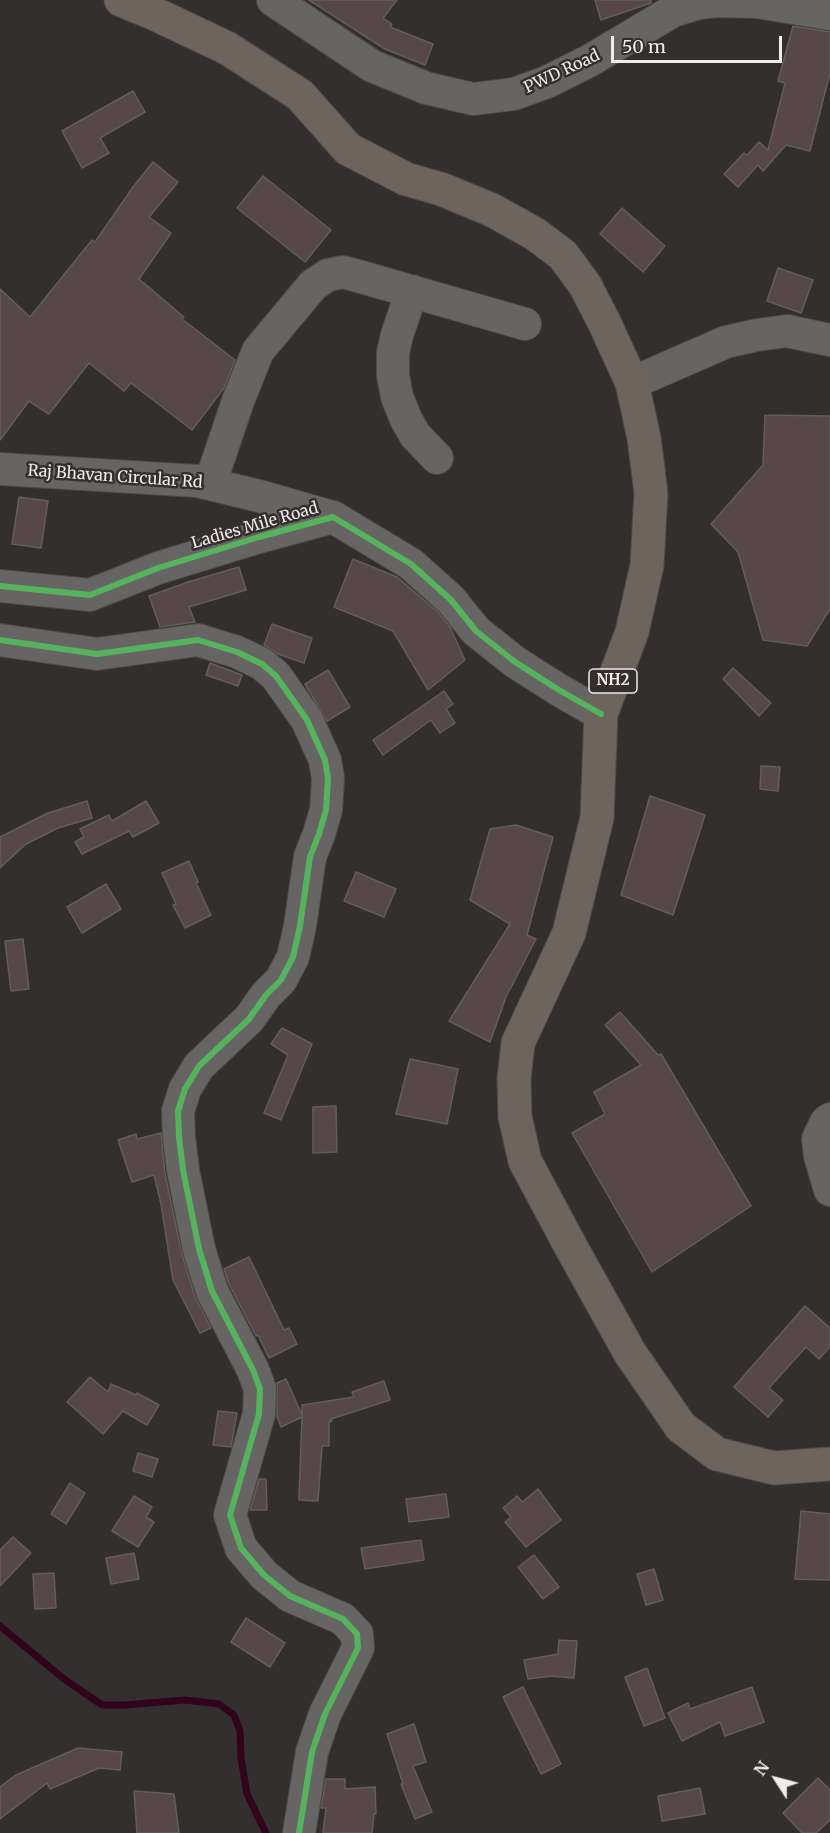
<!DOCTYPE html>
<style>
body{margin:0}
#map{position:relative;width:830px;height:1833px;overflow:hidden;background:#332f2e;font-family:Merriweather,serif}
canvas{display:block}
.north{position:absolute;left:746px;top:1749px;width:60px;height:60px;-webkit-text-stroke:4px #342e2d;paint-order:stroke;rotate:306deg;font-size:16px;font-weight:700;line-height:24px;text-align:center;color:#f0ecec}
.north::after{content:'';display:block;margin:auto;width:21px;height:27px;background:#f0ecec;clip-path:polygon(50% 0,100% 100%,50% 72%,0 100%)}
.scale{position:absolute;left:611px;top:36px;width:171px;height:27px;box-sizing:border-box;border:3px solid #f0ecec;border-top:0;padding-left:8px;font-size:18px;line-height:21px;white-space:nowrap;color:#f0ecec;-webkit-text-stroke:4px #342e2d;paint-order:stroke}
</style>
<div id="map">
<canvas width="830" height="1833"></canvas>
<div class="north">N</div>
<div class="scale">50 m</div>
</div>
<script>
const g = document.querySelector('canvas').getContext('2d');
g.lineJoin = 'round';
const shape = rows => new Path2D(rows.map(r => 'M' + r).join(''));
function trace(path, color, width, dash) { g.strokeStyle = color; g.lineWidth = width; g.lineCap = dash ? 'butt' : 'round'; g.setLineDash(dash || []); g.stroke(path); }
function fill(path, color) { g.fillStyle = color; g.fill(path, 'evenodd'); }
function drawText(font, color, halo, rows, align = 'center') {
  g.font = font + ' Merriweather,serif'; g.lineWidth = 5; g.setLineDash([]); g.textBaseline = 'middle'; g.strokeStyle = halo; g.fillStyle = color; for (const [text, x, y, turn = 0] of rows) {
    g.save(); g.translate(x, y); g.rotate((+turn || 0) * Math.PI / 180); g.textAlign = isNaN(turn) ? turn : align; if (halo) g.strokeText(text, 0, 0); g.fillText(text, 0, 0); g.restore();
  }
}
trace(shape([
 [0,1626,64,1679,102,1705,125,1705,185,1700,219,1704,234,1715,240,1731,241,1758,247,1794,266,1833]
]), '#31041c', 7);
const building = shape([
 [309,0,397,0,383,18,392,24,390,27,433,44,425,65,385,49,309,0],
 [595,0,651,0,651,3,601,20,595,0],
 [793,26,830,32,830,73,810,151,786,145,763,171,758,165,738,187,724,174,744,153,747,155,759,142,768,150,785,83,778,81,793,26],
 [133,91,145,112,100,138,109,153,82,168,62,131,133,91],
 [153,162,178,182,149,217,171,233,139,279,184,317,182,319,235,360,224,388,192,430,131,383,124,391,89,363,49,414,29,401,0,440,0,289,30,317,92,240,95,242,133,187,153,162],
 [263,176,331,230,305,262,237,208,263,176],
 [622,208,665,246,643,272,600,234,622,208],
 [778,268,813,280,801,313,767,301,778,268],
 [765,415,830,416,830,609,807,646,763,640,738,552,711,524,763,465,765,415],
 [19,497,48,501,41,548,12,544,19,497],
 [353,559,397,577,438,612,450,627,465,660,428,690,393,631,334,607,353,559],
 [239,567,246,590,189,607,195,622,160,627,149,596,188,582,239,567],
 [272,624,312,638,304,663,278,654,264,645,272,624],
 [210,663,242,675,238,686,206,675,210,663],
 [733,668,771,703,759,716,723,679,733,668],
 [328,670,350,707,327,721,305,684,328,670],
 [444,691,453,704,446,709,455,723,440,733,431,720,383,755,373,740,444,691],
 [761,766,780,767,778,791,760,789,761,766],
 [650,796,705,815,673,915,621,895,650,796],
 [87,801,92,818,58,828,26,844,0,868,0,837,48,813,87,801],
 [146,801,159,823,133,837,129,831,82,854,75,842,84,837,80,829,109,815,112,821,146,801],
 [516,825,553,837,527,935,536,939,506,997,490,1042,449,1021,510,924,470,900,490,829,516,825],
 [189,861,198,882,196,883,211,915,185,928,173,905,176,904,162,873,189,861],
 [356,872,396,889,384,917,344,901,356,872],
 [106,884,121,909,82,933,67,907,106,884],
 [23,939,29,989,11,991,5,941,23,939],
 [620,1012,658,1055,661,1054,751,1206,652,1272,572,1133,605,1114,594,1092,641,1065,605,1025,620,1012],
 [282,1028,312,1044,281,1120,264,1113,288,1055,271,1044,282,1028],
 [410,1059,458,1069,447,1124,396,1114,410,1059],
 [336,1106,337,1152,313,1153,313,1107,336,1106],
 [161,1133,165,1174,182,1254,195,1297,211,1328,200,1333,173,1280,161,1204,154,1175,132,1182,118,1140,136,1134,137,1139,161,1133],
 [249,1257,284,1330,289,1328,297,1344,269,1358,258,1335,256,1336,229,1284,224,1269,249,1257],
 [805,1306,830,1328,830,1347,819,1359,806,1347,769,1388,783,1400,768,1417,734,1387,805,1306],
 [90,1377,108,1392,111,1384,136,1395,137,1393,159,1405,147,1425,123,1411,103,1434,67,1402,90,1377],
 [286,1379,302,1415,302,1405,354,1397,352,1392,384,1381,390,1400,331,1419,332,1421,329,1422,329,1446,322,1446,318,1501,299,1500,302,1417,281,1427,277,1417,277,1383,286,1379],
 [218,1411,237,1413,231,1447,213,1445,218,1411],
 [138,1453,158,1459,152,1477,133,1471,138,1453],
 [259,1479,266,1479,267,1510,250,1510,259,1479],
 [70,1483,85,1493,66,1524,51,1514,70,1483],
 [538,1489,561,1520,526,1547,505,1522,511,1517,503,1508,517,1496,522,1502,538,1489],
 [446,1494,449,1517,409,1522,406,1499,446,1494],
 [134,1496,152,1507,146,1517,154,1522,138,1547,112,1531,134,1496],
 [801,1511,830,1514,830,1580,795,1579,801,1511],
 [13,1537,31,1553,0,1586,0,1550,13,1537],
 [421,1540,424,1560,365,1569,361,1548,421,1540],
 [134,1553,139,1579,111,1584,106,1558,134,1553],
 [534,1555,559,1587,543,1599,518,1567,534,1555],
 [654,1569,663,1600,646,1605,637,1574,654,1569],
 [54,1573,56,1608,35,1609,33,1574,54,1573],
 [246,1618,285,1643,270,1667,231,1642,246,1618],
 [559,1640,577,1641,574,1678,551,1676,528,1679,524,1660,558,1654,559,1640],
 [647,1668,665,1718,644,1726,625,1677,647,1668],
 [523,1687,561,1764,541,1774,503,1697,523,1687],
 [752,1687,764,1722,725,1736,720,1722,682,1741,668,1713,688,1703,690,1709,752,1687],
 [414,1724,426,1762,413,1766,432,1812,415,1819,401,1784,403,1784,387,1734,414,1724],
 [78,1748,122,1752,120,1770,99,1768,50,1789,47,1783,0,1819,0,1787,16,1775,78,1748],
 [818,1778,830,1790,830,1820,816,1833,802,1833,783,1813,818,1778],
 [326,1779,345,1779,345,1789,375,1787,376,1814,374,1814,372,1833,323,1833,326,1808,321,1808,326,1779],
 [700,1788,705,1814,662,1821,658,1796,700,1788],
 [134,1791,174,1794,179,1833,137,1833,134,1791]
]);
fill(building, '#57474a');
trace(building, '#615e5e', 1.5);
const minor = shape([
 [273,0,372,66,426,88,473,99,514,94,547,82,589,61,673,11,699,3,717,1,757,2,830,14],
 [412,291,397,335,393,353,393,375,397,397,406,419,415,435,437,458],
 [632,383,726,342,757,335,787,331,830,340],
 [0,469,197,481,259,496,332,517],
 [210,484,238,401,258,351,313,285,328,275,343,272,358,276,525,324],
 [0,586,90,595,158,568,259,537,333,517,411,564,451,600,476,631,515,662,559,690,601,714],
 [0,640,97,654,198,640,237,652,262,664,276,676,307,720,325,760,328,778,326,810,319,834,310,857,300,926,293,957,281,980,266,995,249,1019,199,1066,185,1089,178,1111,179,1137,183,1170,199,1249,212,1291,253,1370,260,1389,259,1414,230,1515,241,1548,264,1575,290,1596,343,1619,357,1634,358,1648,325,1714,312,1752,299,1833],
 [830,1119,826,1122,818,1139,820,1156,830,1190]
]);
const highway = shape([
 [121,0,153,13,227,48,300,95,348,149,406,179,441,189,492,210,535,234,563,255,585,285,605,324,632,383,644,438,651,493,647,565,632,632,601,714,597,818,569,933,518,1043,514,1079,515,1117,525,1161,571,1247,630,1353,681,1427,717,1454,774,1468,830,1464]
]);
trace(minor, '#4e4a4a', 34);
trace(highway, '#4e4a4a', 35);
trace(minor, '#676564', 32);
trace(highway, '#6e645e', 33);
trace(shape([
 [0,586,90,595,158,568,259,537,333,517,411,564,451,600,476,631,515,662,559,690,601,714],
 [0,640,97,654,198,640,237,652,262,664,276,676,307,720,325,760,328,778,326,810,319,834,310,857,300,926,293,957,281,980,266,995,249,1019,199,1066,185,1089,178,1111,179,1137,183,1170,199,1249,212,1291,253,1370,260,1389,259,1414,230,1515,241,1548,264,1575,290,1596,343,1619,357,1634,358,1648,325,1714,312,1752,299,1833]
]), '#56b35d', 6);
for (const [x, y, w] of [
 [613,681,48]
]) { const box = new Path2D(); box.roundRect(x - w / 2, y - 12, w, 24, 4.5); g.fillStyle = '#342e2d'; g.fill(box); trace(box, '#f0ecec', 1.5); }
drawText('bold 15px', '#f0ecec', null, [
 ["NH2",613,681]
]);
drawText('16px', '#f0ecec', '#342e2d', [
 ["PWD Road",562,72,-25],
 ["Raj Bhavan Circular Rd",115,477,4],
 ["Ladies Mile Road",255,526,-16]
]);
</script>
